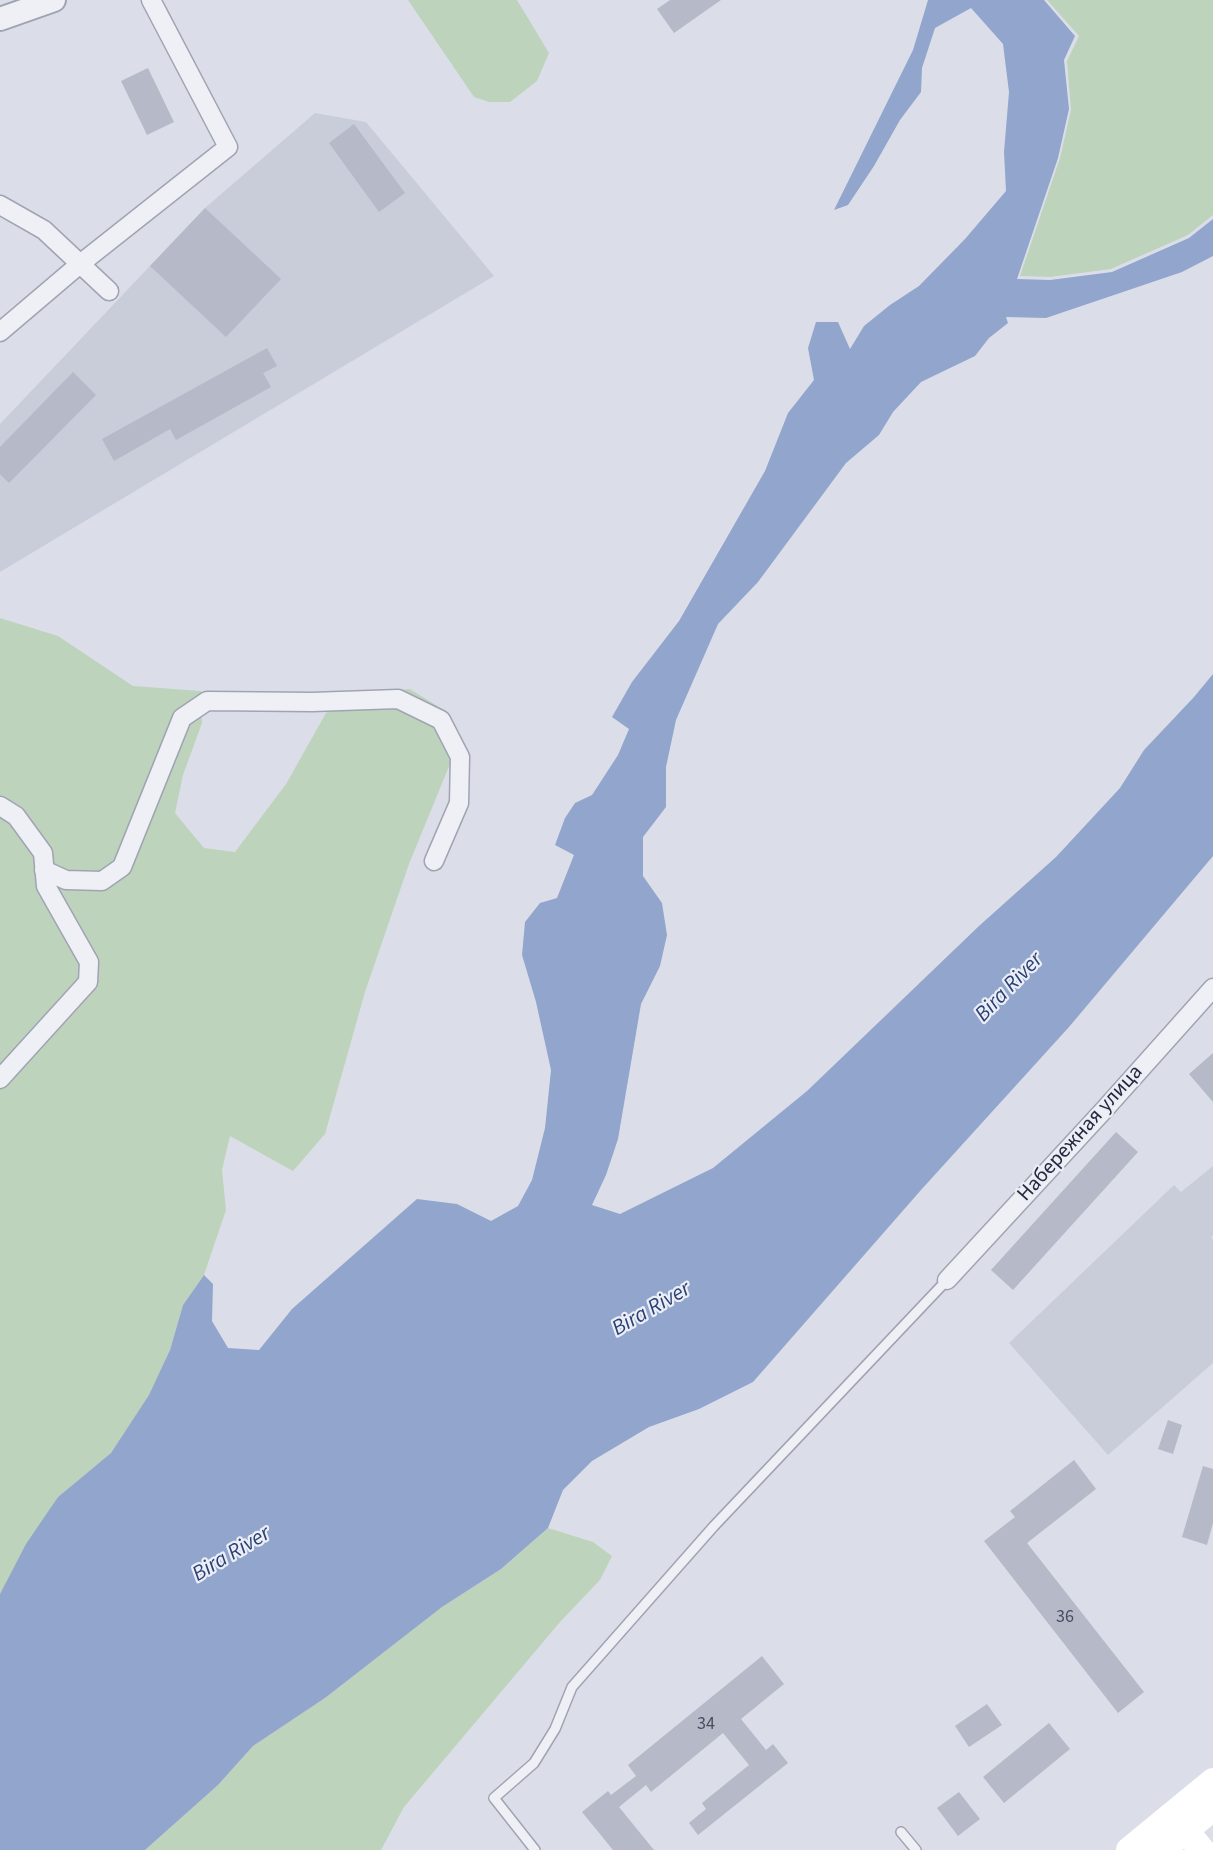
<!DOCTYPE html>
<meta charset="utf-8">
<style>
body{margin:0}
canvas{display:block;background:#dbdee8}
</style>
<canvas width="1213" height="1850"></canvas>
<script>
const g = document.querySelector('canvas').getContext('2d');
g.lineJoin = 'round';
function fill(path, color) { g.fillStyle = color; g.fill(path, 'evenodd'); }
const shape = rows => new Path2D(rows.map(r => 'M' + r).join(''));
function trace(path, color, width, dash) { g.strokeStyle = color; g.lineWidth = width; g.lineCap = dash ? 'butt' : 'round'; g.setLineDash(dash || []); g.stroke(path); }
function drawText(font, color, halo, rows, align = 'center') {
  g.font = font + ' "Source Sans 3",sans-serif'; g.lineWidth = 4.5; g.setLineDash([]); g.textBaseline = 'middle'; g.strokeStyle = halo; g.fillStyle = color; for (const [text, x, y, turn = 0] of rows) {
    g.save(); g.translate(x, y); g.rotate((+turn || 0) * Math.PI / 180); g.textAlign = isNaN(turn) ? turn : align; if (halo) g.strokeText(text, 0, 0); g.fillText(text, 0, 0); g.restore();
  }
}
fill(shape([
 [315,113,366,122,494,276,0,572,0,424,205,208],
 [1213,1166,1213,1236,1211,1237,1213,1240,1213,1363,1108,1455,1009,1343,1174,1185,1181,1192]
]), '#c9cdda');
fill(shape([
 [408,0,517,0,549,53,537,81,510,102,489,102,474,97],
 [1047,0,1213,0,1213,215,1188,235,1111,269,1050,277,1020,276,1060,158,1071,110,1067,61,1079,36],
 [0,618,58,636,133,686,201,691,202,723,183,775,175,813,204,848,235,852,286,784,326,713,363,693,410,689,442,709,456,730,450,764,409,864,365,992,325,1134,293,1171,230,1136,222,1170,226,1210,204,1275,183,1305,170,1350,150,1395,111,1453,58,1497,0,1594],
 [548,1528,593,1542,612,1556,600,1580,560,1622,404,1807,381,1850,145,1850,218,1785,253,1746,325,1698,442,1607,501,1569]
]), '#bed3bc');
fill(shape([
 [928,0,1044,0,1075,36,1064,60,1069,109,1058,158,1017,279,1050,280,1112,272,1189,238,1213,219,1213,256,1182,272,1046,318,1006,317,1008,323,989,338,975,356,921,382,893,412,879,435,846,463,758,582,718,624,676,720,666,767,666,807,643,837,643,876,662,903,667,935,660,966,641,1004,618,1139,606,1175,592,1205,620,1214,713,1168,807,1091,979,926,1056,857,1120,788,1144,750,1194,697,1213,674,1213,856,1069,1027,921,1190,753,1382,699,1409,649,1427,592,1461,563,1490,548,1528,501,1569,442,1607,325,1698,253,1746,218,1785,145,1850,0,1850,0,1594,26,1544,58,1497,111,1453,149,1395,170,1350,183,1305,204,1275,213,1284,212,1321,228,1348,259,1350,292,1309,417,1199,457,1204,491,1221,518,1206,532,1180,545,1128,551,1070,536,1002,522,955,525,922,540,903,557,898,574,855,555,845,565,818,575,803,592,795,618,755,629,729,612,717,632,682,679,621,765,471,788,413,814,380,808,348,816,322,838,322,850,349,864,326,890,305,919,286,965,239,1006,191,1004,152,1009,92,1003,44,971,8,935,28,922,68,921,92,900,120,874,166,848,205,834,210,913,50]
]), '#92a5cc');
fill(shape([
 [670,0,721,0,674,33,657,9],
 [148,68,174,122,147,135,121,81],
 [354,124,405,193,379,212,329,143],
 [205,208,281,279,226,337,150,266],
 [267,348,277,366,263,373,271,387,176,440,170,429,114,461,102,439],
 [73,372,96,395,9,483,0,474,0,447],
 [1213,1053,1213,1102,1189,1074],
 [1116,1132,1138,1152,1013,1290,991,1270],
 [1168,1420,1182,1425,1173,1454,1158,1449],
 [1074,1460,1096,1489,1027,1543,1144,1692,1118,1713,984,1541,1015,1517,1010,1511],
 [1203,1466,1213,1469,1213,1523,1207,1545,1182,1537],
 [762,1656,784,1684,741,1719,766,1750,773,1744,788,1763,698,1835,689,1823,706,1809,702,1803,749,1765,723,1733,651,1792,646,1785,619,1807,654,1850,613,1850,582,1812,608,1791,611,1795,636,1776,628,1765],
 [987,1704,1002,1725,969,1747,955,1726],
 [1049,1723,1070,1749,1004,1803,983,1777],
 [959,1792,980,1819,958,1836,937,1808]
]), '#b5b9c8');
const service = shape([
 [901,1832,916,1850],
 [535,1850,494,1798,534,1763,555,1729,572,1687,714,1526,947,1280]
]);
const minor = shape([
 [0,205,44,230,109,291],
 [0,332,80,264,228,147,151,0],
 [0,806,16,816,43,853,46,886,89,962,88,982,0,1079],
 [44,870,66,880,102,881,122,867,182,718,207,701,312,702,398,699,441,720,460,757,459,803,434,861],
 [947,1280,1104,1110,1213,988]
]);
const tertiary = shape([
 [0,19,54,0]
]);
trace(service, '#a0a4b2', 12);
trace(minor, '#a0a4b2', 21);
trace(tertiary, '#a0a4b2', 26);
trace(service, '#eff0f6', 9);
trace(minor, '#eff0f6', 18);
trace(tertiary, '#eff0f6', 22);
trace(shape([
 [1186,1831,1202,1850],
 [1129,1850,1213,1781],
 [1162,1850,1213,1808]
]), '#fff', 26);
drawText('18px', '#484d61', null, [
 ["36",1065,1618],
 ["34",706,1725]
]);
drawText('21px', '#24293f', '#ebeef5', [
 ["Набережная улица",1081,1134,-48]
]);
drawText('italic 22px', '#2a4077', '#ebeef5', [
 ["Bira River",1010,988,-46],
 ["Bira River",652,1310,-30],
 ["Bira River",232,1555,-31]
]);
</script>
